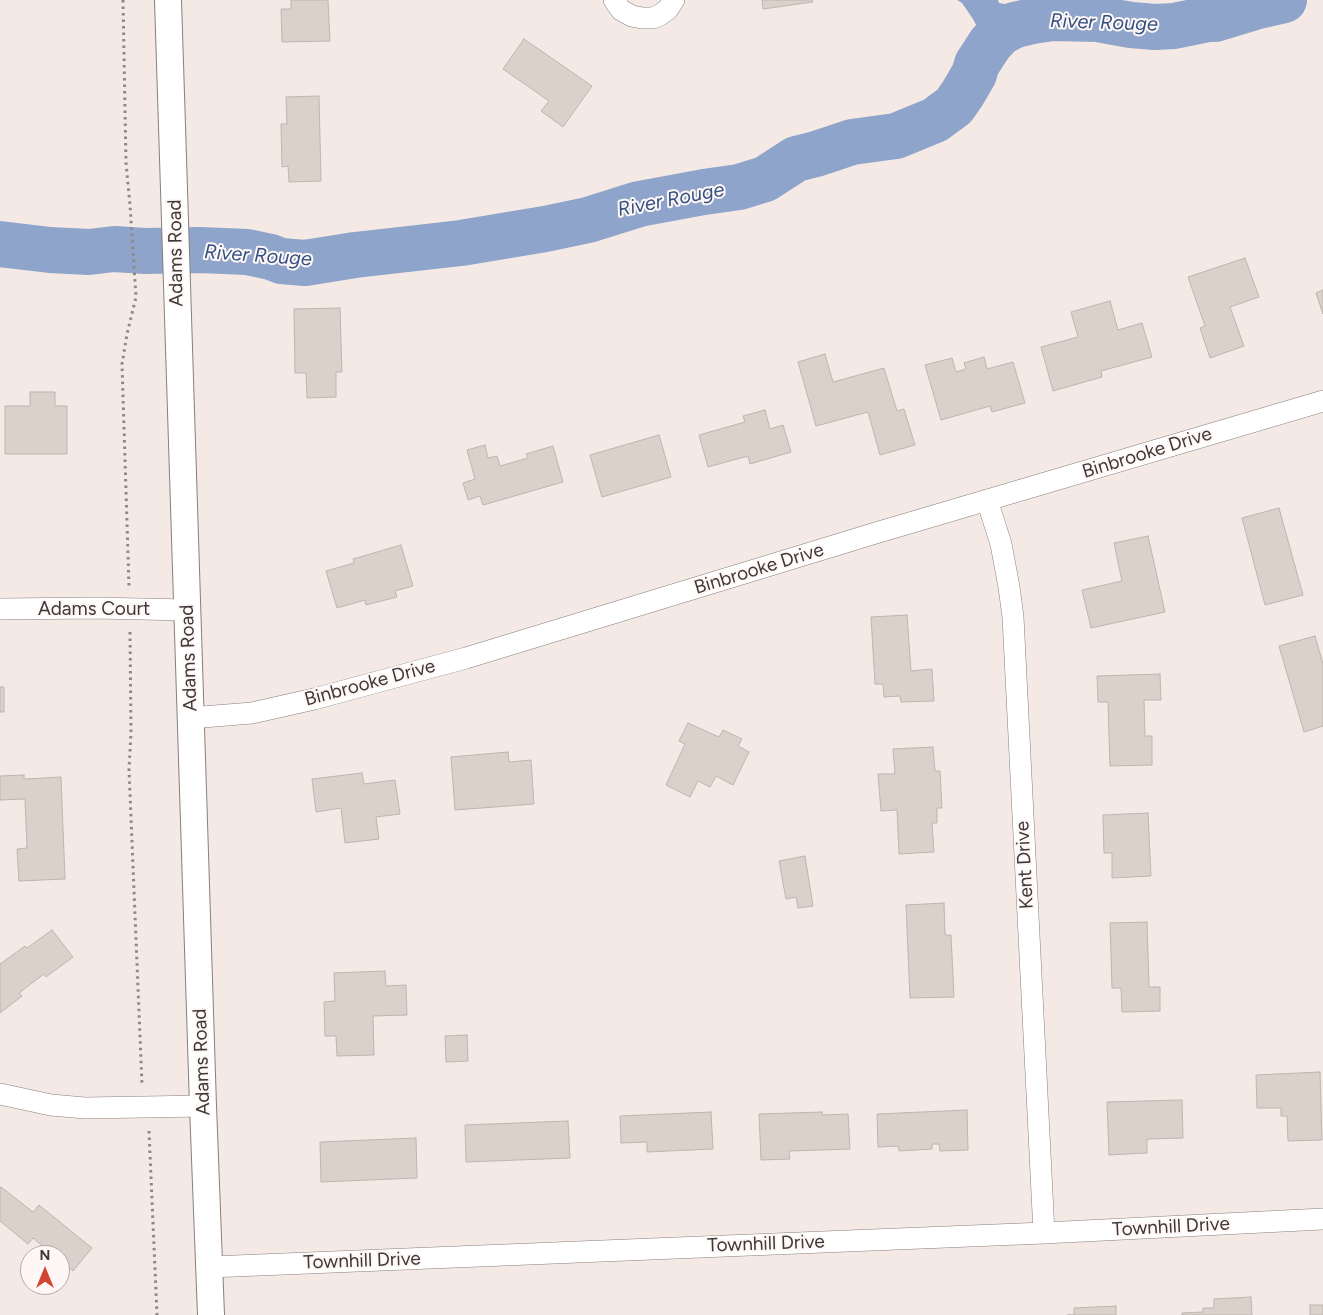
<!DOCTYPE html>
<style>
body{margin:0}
#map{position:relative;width:1323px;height:1315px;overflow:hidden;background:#f4e9e5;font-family:Figtree,sans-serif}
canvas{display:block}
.north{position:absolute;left:20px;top:1245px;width:50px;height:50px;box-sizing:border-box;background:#fef7f5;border:1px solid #b1aba9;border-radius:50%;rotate:0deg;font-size:14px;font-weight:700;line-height:20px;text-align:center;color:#3d3938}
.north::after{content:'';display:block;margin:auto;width:18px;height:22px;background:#d24631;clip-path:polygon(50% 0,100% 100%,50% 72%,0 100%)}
</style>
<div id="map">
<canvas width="1323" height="1315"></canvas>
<div class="north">N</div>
</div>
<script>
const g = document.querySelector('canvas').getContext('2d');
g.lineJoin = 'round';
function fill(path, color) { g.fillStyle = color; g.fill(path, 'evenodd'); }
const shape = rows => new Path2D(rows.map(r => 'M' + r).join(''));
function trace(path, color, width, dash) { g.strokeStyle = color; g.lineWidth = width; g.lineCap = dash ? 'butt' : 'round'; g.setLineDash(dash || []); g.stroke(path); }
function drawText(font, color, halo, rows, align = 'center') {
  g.font = font + ' Figtree,sans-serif'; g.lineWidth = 4; g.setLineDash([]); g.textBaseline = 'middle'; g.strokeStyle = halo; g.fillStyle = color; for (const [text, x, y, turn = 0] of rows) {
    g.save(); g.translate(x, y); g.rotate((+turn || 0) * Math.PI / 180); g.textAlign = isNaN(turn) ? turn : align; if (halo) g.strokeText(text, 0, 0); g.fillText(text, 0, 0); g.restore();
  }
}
fill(shape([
 [957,0,998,0,999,3,1023,7,1015,25,1000,33,982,36,973,19,962,3]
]), '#8ea4ca');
trace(shape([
 [0,244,50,250,89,252,114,249,145,251,200,250,247,252,271,257,281,261,305,263,355,255,461,243,545,229,588,220,639,204,704,192,739,187,765,179,796,159,816,154,852,142,896,136,935,120,954,106,963,93,974,74,977,64,990,44,1000,33,1015,25,1032,21,1053,18,1098,19,1131,25,1155,27,1174,26,1208,19,1215,19,1258,6,1284,0]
]), '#8ea4ca', 46);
const building = shape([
 [291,0,328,0,330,41,282,42,281,9,291,9,291,0],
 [762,0,812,0,813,2,763,9,762,0],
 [524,39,592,86,563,127,541,111,549,101,503,69,524,39],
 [319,96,321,181,289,182,288,166,282,167,281,124,287,124,286,97,319,96],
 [1245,258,1259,297,1230,307,1244,346,1210,358,1200,328,1205,326,1188,277,1245,258],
 [1323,290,1323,314,1316,293,1323,290],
 [1110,301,1118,330,1142,323,1152,357,1101,371,1102,377,1053,391,1041,347,1078,337,1071,312,1110,301],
 [340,308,342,372,336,372,336,397,307,398,306,373,295,373,294,309,340,308],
 [825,354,833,382,884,368,897,411,904,409,915,445,880,455,868,412,816,426,798,362,825,354],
 [984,357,987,369,1013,362,1025,403,992,412,990,406,941,420,925,365,952,358,956,372,966,369,964,363,984,357],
 [30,392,55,392,55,406,67,406,67,454,5,454,5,406,30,406,30,392],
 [765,410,770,429,783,425,791,452,750,464,748,456,708,467,699,435,745,422,743,416,765,410],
 [659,435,671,477,602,497,590,455,659,435],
 [485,445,488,458,497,456,500,466,528,458,526,454,553,446,563,482,483,505,480,496,468,500,463,483,475,479,467,450,485,445],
 [1279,508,1303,595,1265,605,1242,518,1279,508],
 [1148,536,1165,612,1091,628,1082,590,1122,581,1114,543,1148,536],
 [401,545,413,586,395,591,397,597,366,605,365,600,337,608,326,571,354,563,353,559,401,545],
 [907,615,911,671,932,669,934,701,901,702,900,696,884,697,883,684,875,684,871,617,907,615],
 [1315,636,1323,664,1323,726,1304,732,1279,646,1315,636],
 [1160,674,1161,700,1144,700,1145,736,1152,736,1152,765,1110,766,1108,702,1098,702,1097,676,1160,674],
 [0,687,4,687,4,712,0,712,0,687],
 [688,723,719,737,723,730,742,739,738,746,749,752,733,785,716,776,710,787,698,781,690,797,666,785,685,744,679,741,688,723],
 [933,747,935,771,940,771,942,808,937,808,937,823,932,823,934,852,899,854,897,810,881,811,878,774,895,774,893,749,933,747],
 [508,752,509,762,531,760,534,804,455,810,451,757,508,752],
 [362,773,364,784,395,780,400,814,376,817,379,839,345,843,341,808,316,812,312,779,362,773],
 [24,775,24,779,61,777,65,879,19,881,17,849,27,848,25,799,0,800,0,776,24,775],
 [1148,813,1151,876,1112,878,1112,853,1104,853,1103,815,1148,813],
 [805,856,813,906,798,908,796,897,786,899,779,861,805,856],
 [944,903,945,935,951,935,954,997,910,998,906,905,944,903],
 [1147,922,1149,987,1160,987,1160,1011,1122,1012,1121,988,1112,988,1110,923,1147,922],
 [52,930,73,957,46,977,44,974,19,993,22,996,0,1013,0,964,25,946,27,948,52,930],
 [385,971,386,986,406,985,407,1015,373,1016,374,1055,337,1056,336,1036,325,1036,324,1002,335,1001,334,973,385,971],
 [467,1035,468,1061,446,1062,445,1036,467,1035],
 [1320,1072,1322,1140,1288,1141,1287,1116,1281,1116,1281,1108,1257,1108,1256,1075,1320,1072],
 [1182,1100,1183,1138,1147,1139,1147,1153,1109,1155,1107,1102,1182,1100],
 [967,1110,968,1150,940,1151,939,1144,932,1144,932,1149,899,1151,898,1146,878,1147,877,1114,967,1110],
 [711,1112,713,1149,647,1152,647,1142,621,1143,620,1116,711,1112],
 [822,1112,822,1115,848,1114,850,1149,789,1151,790,1159,761,1160,759,1114,822,1112],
 [568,1121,570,1158,466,1162,465,1125,568,1121],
 [416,1138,417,1178,321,1182,320,1142,416,1138],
 [1,1187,33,1212,39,1205,92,1248,73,1271,60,1260,60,1255,53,1255,33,1238,28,1244,0,1221,0,1188,1,1187],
 [1251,1297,1252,1315,1182,1315,1182,1313,1203,1312,1203,1308,1214,1308,1214,1299,1251,1297],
 [1310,1305,1323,1305,1323,1315,1310,1315,1310,1305],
 [1116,1306,1116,1315,1067,1315,1074,1315,1074,1308,1116,1306]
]);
fill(building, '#d9d1ca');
trace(building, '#bdb5af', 1);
const minor = shape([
 [614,0,621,10,632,16,642,18,653,18,660,15,668,9,674,0],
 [987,500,1001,544,1009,587,1013,617,1044,1233],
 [0,609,96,608,187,610],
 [190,718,252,713,314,699,466,658,879,532,1323,401],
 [0,1094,51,1105,85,1108,203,1106],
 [210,1267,1044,1233,1323,1219]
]);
const tertiary = shape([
 [168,0,203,1106,211,1315]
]);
trace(minor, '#887f7b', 22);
trace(tertiary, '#887f7b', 28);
trace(shape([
 [123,0,126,163,130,205,136,297,127,334,122,364,129,586],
 [130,632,131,733,129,769,142,1085],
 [149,1131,157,1315]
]), '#908886', 3, [2.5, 4]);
trace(minor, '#fff', 21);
trace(tertiary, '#fff', 26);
drawText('19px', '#3d3938', '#fef7f5', [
 ["Adams Road",176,253,-91],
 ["Binbrooke Drive",1147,453,-17],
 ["Binbrooke Drive",759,569,-17],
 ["Adams Court",94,609],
 ["Adams Road",189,658,-92],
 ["Binbrooke Drive",370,683,-15],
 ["Kent Drive",1025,865,-93],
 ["Adams Road",202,1062,-92],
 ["Townhill Drive",1171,1227,-3],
 ["Townhill Drive",766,1244,-2],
 ["Townhill Drive",362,1261,-2]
]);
drawText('italic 20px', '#335184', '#fef7f5', [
 ["River Rouge",1104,23,2],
 ["River Rouge",671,200,-11],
 ["River Rouge",258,256,4]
]);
</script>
